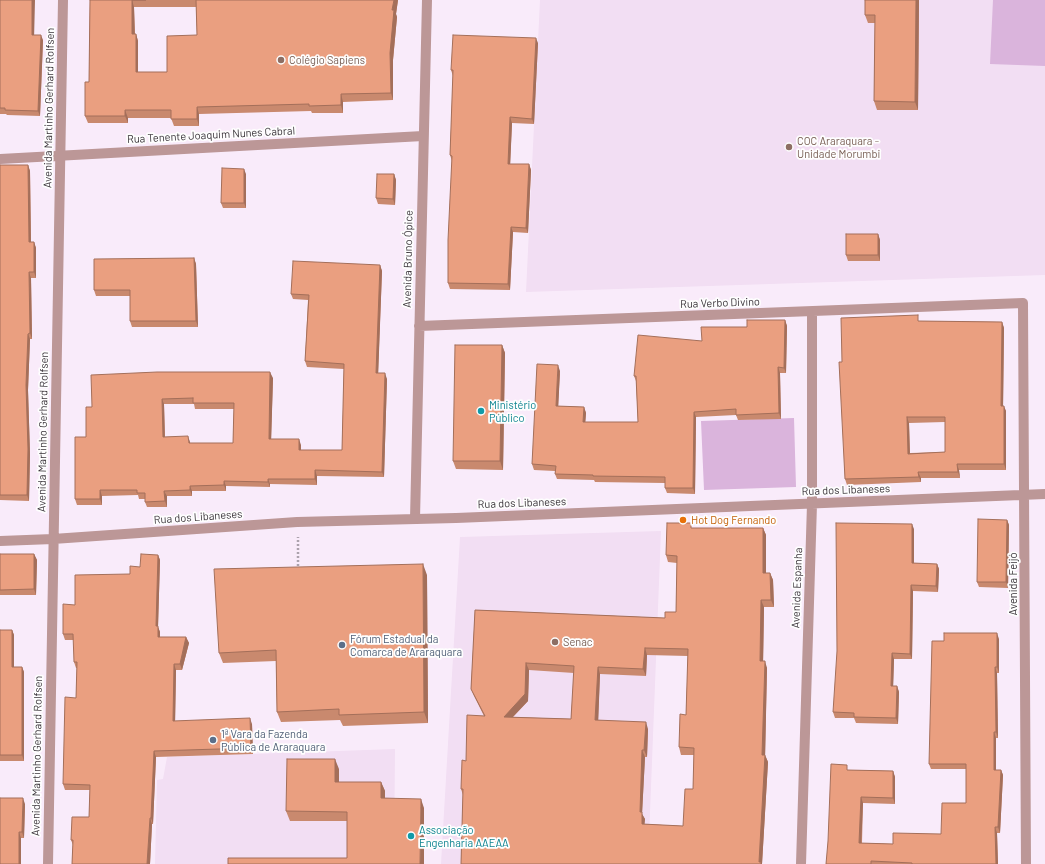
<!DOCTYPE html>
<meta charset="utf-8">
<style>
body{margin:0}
canvas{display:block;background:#f9ebfa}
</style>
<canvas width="1045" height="864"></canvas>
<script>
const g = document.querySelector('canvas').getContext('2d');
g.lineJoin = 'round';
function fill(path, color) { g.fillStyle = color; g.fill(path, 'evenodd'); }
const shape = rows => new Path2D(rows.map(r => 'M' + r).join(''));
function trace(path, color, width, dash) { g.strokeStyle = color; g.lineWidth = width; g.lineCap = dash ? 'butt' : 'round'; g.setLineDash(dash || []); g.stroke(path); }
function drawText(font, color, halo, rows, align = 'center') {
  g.font = font + ' Barlow,sans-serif'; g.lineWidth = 3.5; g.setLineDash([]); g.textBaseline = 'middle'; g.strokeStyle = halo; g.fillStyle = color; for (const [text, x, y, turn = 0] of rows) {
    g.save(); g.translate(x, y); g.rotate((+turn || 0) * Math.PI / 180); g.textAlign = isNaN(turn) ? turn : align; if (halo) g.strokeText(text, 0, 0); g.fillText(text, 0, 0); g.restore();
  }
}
fill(shape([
 [540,0,1045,0,1045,275,526,292],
 [661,531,648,864,441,864,460,537],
 [395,749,394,864,155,864,157,780,163,779,167,757]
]), '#f2def3');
fill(shape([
 [993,0,1045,0,1045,66,990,64],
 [794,418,796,487,704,490,701,421]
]), '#dab4dc');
trace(shape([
 [298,570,298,537]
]), '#aca2ad', 2.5, [2, 2]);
trace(shape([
 [0,159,423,136],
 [419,326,1023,303,1026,864],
 [415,519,427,0],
 [0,541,53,539,297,522,456,518,1045,494],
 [48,864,63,0],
 [801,864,812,504,812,312]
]), '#bc9797', 10);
fill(shape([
 [0,0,34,35,43,40,40,116,7,115,6,114,0,114],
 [90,0,398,0,396,14,397,17,393,60,393,100,343,102,343,113,312,113,311,111,199,114,199,126,174,126,171,118,128,118,128,123,88,123,85,116,89,82],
 [134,7,196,7,197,35,167,72,138,72,138,41,136,34,135,34],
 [865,0,919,0,918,110,877,110,874,101,875,23,868,23,865,15],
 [538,43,534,124,512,123,510,164,529,164,531,170,528,233,513,232,510,290,450,289,448,283,452,161,450,155,453,76,451,70],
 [0,165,28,165,30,171,31,242,34,242,36,248,36,278,31,278,32,339,30,339,28,390,30,454,29,501,0,500],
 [246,174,246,208,223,208,221,203],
 [394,174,396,180,395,205,378,204,376,198],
 [878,234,880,240,880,261,848,261,846,255],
 [194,258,196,264,198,327,132,327,130,321,130,296,96,296,94,290],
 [380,265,382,271,378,373,387,379,384,477,317,476,317,485,270,484,270,487,226,486,226,491,192,491,192,496,167,496,167,507,147,507,145,502,145,499,139,499,138,495,102,496,102,505,77,505,75,499,92,407,273,378,271,439,301,445,301,450,342,450,344,369,307,367,305,361,308,300,293,299,291,294],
 [164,404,194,404,195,409,234,409,233,443,190,443,190,442,165,437],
 [785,320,787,326,786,373,780,373,781,419,738,420,736,415,696,417,695,494,667,493,665,488,665,483,595,482,594,480,557,479,555,474,555,471,534,470,532,464,560,371,558,406,584,407,586,413,585,422,638,422,636,381,634,376,702,341,747,327],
 [920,321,1002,322,1004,328,1003,406,1006,411,1006,470,959,470,960,478,921,478,921,482,847,485,845,479,842,362],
 [945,422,945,452,910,453,909,423],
 [502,345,505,353,503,470,456,469,453,461],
 [1007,520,1009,525,1008,588,979,587,977,582],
 [693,528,763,528,766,535,766,573,770,573,773,580,774,607,764,607,763,661,767,668,765,755,768,762,762,864,461,864,463,795,461,789,466,761,484,716,474,696,471,689,475,610,665,618,676,612,677,563,668,562,666,555],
 [647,655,688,656,686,715,679,747,681,755,694,755,693,789,683,826,644,824,645,819,642,814,645,757,647,757,648,729,598,720,600,674,646,676],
 [529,670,574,673,571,719,513,717,528,701],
 [914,529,914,563,937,564,939,569,938,592,913,591,912,659,894,659,893,686,897,686,899,692,898,724,856,723,854,718,835,718,833,712],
 [0,554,34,554,37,560,36,595,0,595],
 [158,555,160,560,158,627,160,632,160,637,186,637,189,643,182,670,176,670,175,721,252,724,253,754,156,757,153,824,152,824,150,864,72,864,73,845,71,840,89,817,90,790,65,790,63,784,76,698,77,668,76,668,74,662,74,640,65,640,63,634,75,605,130,574,140,567],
 [427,575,428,723,343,726,340,720,281,722,277,712,276,661,223,663,219,653],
 [0,630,12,630,14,635,14,667,22,667,24,672,24,761,0,761],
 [999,639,999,673,997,673,998,738,996,738,996,770,1001,770,1003,775,1000,833,997,833,998,864,826,864,849,770,893,771,895,777,895,804,863,803,862,843,893,844,941,834,966,803,966,769,931,769,929,764,944,641],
 [339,769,339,782,381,782,385,791,385,798,424,808,347,821,290,821,286,811],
 [25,804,24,838,21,838,0,864]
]), '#c9896e');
fill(shape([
 [32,0,35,0,34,40,32,35],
 [132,0,134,7,135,41,132,34],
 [394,0,398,0,396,14,397,17,393,60,393,100,391,93,390,53,392,10],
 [916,0,919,0,918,110,915,102],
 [136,34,138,41,138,79,136,72],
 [41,35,43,40,40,116,38,111],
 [536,38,538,43,534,124,532,119],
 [341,94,343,102,343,113,341,105],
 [197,107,199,114,199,126,197,119],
 [125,110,128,118,128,123,125,116],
 [510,117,512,123,510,169,508,164],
 [529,164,531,170,528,233,526,228],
 [28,165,30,171,31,248,29,242],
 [244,169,246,174,246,208,244,203],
 [394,174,396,180,395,205,393,199],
 [511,227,513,232,510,290,508,284],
 [878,234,880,240,880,261,878,255],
 [34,242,36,248,36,278,34,272],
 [194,258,196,264,198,327,196,321],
 [380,265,382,271,378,379,376,373],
 [29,272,31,278,32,339,30,333],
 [785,320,787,326,786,373,784,368],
 [1002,322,1004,328,1003,411,1001,406],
 [28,334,30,339,28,390,30,454,29,501,27,495,26,385],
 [502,345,505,353,503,470,500,461],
 [558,365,560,371,558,412,556,406],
 [778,367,780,373,781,419,779,413],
 [270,372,273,378,271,445,269,439],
 [385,373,387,379,384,477,382,472],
 [162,399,164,404,165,443,163,437],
 [1004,406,1006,411,1006,470,1004,464],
 [584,407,586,413,585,428,583,422],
 [694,412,696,417,695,494,693,488],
 [907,417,909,423,910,459,908,454],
 [188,436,190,442,191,449,189,443],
 [299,439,301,445,301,456,299,450],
 [957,464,959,470,960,478,958,472],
 [315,470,317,476,317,485,315,479],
 [918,472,921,478,921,482,919,477],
 [268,479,270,484,270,487,268,482],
 [224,481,226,486,226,491,224,485],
 [190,486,192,491,192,496,190,490],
 [100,490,102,496,102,505,100,499],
 [164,491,167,496,167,507,165,501],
 [1007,520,1009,525,1008,588,1006,582],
 [912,524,914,529,914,569,912,563],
 [763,528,766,535,766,580,763,573],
 [34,554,37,560,36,595,34,589],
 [158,555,160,560,158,627,160,632,160,643,158,637,156,626],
 [423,564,427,575,428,723,424,712],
 [937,564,939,569,938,592,936,586],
 [770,573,773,580,774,607,771,600],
 [911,585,913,591,912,659,910,654],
 [761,600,764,607,763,668,760,661],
 [12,630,14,635,14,673,12,667],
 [997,633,999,639,999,673,997,667],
 [186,637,189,643,182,670,180,664],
 [645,648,647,655,646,676,643,669],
 [892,653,894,659,893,692,891,686],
 [765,661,767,668,765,762,762,755],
 [526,663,529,670,528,701,506,724,504,717],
 [174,664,176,670,175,727,173,721],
 [22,667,24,672,24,761,22,755],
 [598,667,600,674,598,727,595,720],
 [995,667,997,673,998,738,996,732],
 [897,686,899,692,898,724,896,718],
 [250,718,252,724,253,754,251,748],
 [646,722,648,729,647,757,644,750],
 [994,732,996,738,996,775,994,770],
 [642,750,645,757,642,814,645,819,644,831,642,824,640,812],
 [154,751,156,757,153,824,151,818],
 [765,755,768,762,762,864,760,864,759,862],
 [335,759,339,769,339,791,335,782],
 [1001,770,1003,775,1000,833,998,827],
 [893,771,895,777,895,804,893,798],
 [381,782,385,791,385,807,381,798],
 [861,797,863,803,861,848,859,843],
 [23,798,25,804,24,838,22,832],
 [421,799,424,808,424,864,420,864],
 [150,818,152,824,150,864,147,864],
 [995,827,997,833,998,864,996,864],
 [19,832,21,838,21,864,19,864]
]), '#a46f5a');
const building = shape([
 [0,0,32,0,32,35,41,35,38,111,5,110,5,108,0,108,0,0],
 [90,0,146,0,132,0,132,34,136,34,136,72,167,72,167,36,197,35,196,0,394,0,392,10,394,10,390,53,391,93,341,94,341,105,309,106,309,104,197,107,197,119,171,119,171,110,125,110,125,116,85,116,85,82,89,82,90,0],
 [865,0,916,0,915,102,874,101,875,15,865,15,865,0],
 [453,35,536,38,532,119,510,117,508,164,529,164,526,228,511,227,508,284,448,283,448,240,452,156,450,155,453,70,451,70,453,35],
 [0,165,28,165,29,242,34,242,34,272,29,272,30,333,28,334,26,385,28,449,27,495,0,495,0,165],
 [222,168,244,169,244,203,221,203,222,168],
 [377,174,394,174,393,199,376,198,377,174],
 [846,234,878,234,878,255,846,255,846,234],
 [194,258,196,321,130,321,130,290,94,290,94,259,194,258],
 [293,261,380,265,376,373,385,373,382,472,315,470,315,479,268,479,268,482,224,481,224,485,190,486,190,490,164,491,165,501,145,502,145,493,137,493,137,490,100,490,100,499,75,499,75,437,86,437,86,407,92,407,91,375,157,372,270,372,269,439,299,439,299,450,342,450,344,364,305,361,309,295,291,294,293,261],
 [193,398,193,403,234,403,233,443,189,443,188,436,163,437,162,399,193,398],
 [918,315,918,321,1002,322,1001,406,1004,406,1004,464,957,464,958,472,918,472,919,477,845,479,839,362,842,362,841,318,918,315],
 [907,417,945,417,945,452,908,454,907,417],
 [747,320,785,320,784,368,778,367,779,413,736,415,736,409,694,412,693,488,665,488,665,477,593,476,593,475,555,474,556,466,532,464,537,364,558,365,556,406,584,407,583,422,638,422,636,376,634,376,638,335,702,341,701,327,747,327,747,320],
 [455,345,502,345,500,461,453,461,455,345],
 [978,519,1007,520,1006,582,977,582,978,519],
 [667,523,691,523,691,528,763,528,763,573,770,573,771,600,761,600,760,661,765,661,762,755,765,755,759,862,761,862,761,864,461,864,463,789,461,789,462,760,466,761,467,715,485,716,471,689,475,610,665,618,665,612,676,612,677,556,666,555,667,523],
 [645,648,688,649,686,715,680,714,679,747,694,748,693,789,685,789,683,826,642,824,642,812,640,812,642,750,644,750,646,722,595,720,598,667,643,669,645,648],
 [526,663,574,666,571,719,504,717,525,694,526,663],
 [836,523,912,524,912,563,937,564,936,586,911,585,910,654,892,653,891,686,897,686,896,718,854,717,854,713,833,712,837,651,836,523],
 [0,554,34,554,34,589,0,590,0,554],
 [141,554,158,555,156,626,158,626,158,637,186,637,180,664,174,664,173,721,250,718,251,748,154,751,151,818,150,818,147,864,72,864,73,840,71,840,72,817,89,817,90,785,63,784,65,697,76,698,77,662,74,662,73,634,63,634,63,604,75,605,75,575,130,574,130,566,140,567,141,554],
 [423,564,424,712,339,715,339,709,277,712,276,650,219,653,214,569,423,564],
 [0,630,12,630,12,667,22,667,22,755,0,755,0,630],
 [944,633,997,633,997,667,995,667,996,732,994,732,994,770,1001,770,998,827,995,827,996,864,912,864,912,863,871,861,871,864,826,864,828,841,831,764,847,765,847,770,893,771,893,798,861,797,859,843,893,844,893,833,941,834,942,803,966,803,966,764,929,764,932,641,944,641,944,633],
 [287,759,335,759,335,782,381,782,381,798,421,799,420,864,228,864,228,858,347,858,347,812,286,811,287,759],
 [0,798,23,798,22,832,19,832,19,864,0,864,0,798]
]);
fill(building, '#ea9f80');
trace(building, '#a46f5a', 1);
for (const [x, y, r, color] of [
 [281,60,4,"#8d6e63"],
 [789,147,4,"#8d6e63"],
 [481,411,4,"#0f9aa8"],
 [683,520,4,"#e8710a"],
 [555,642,4,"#8d6e63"],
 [342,645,4,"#5c6f8a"],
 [213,740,4,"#5c6f8a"],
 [411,836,4,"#0f9aa8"]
]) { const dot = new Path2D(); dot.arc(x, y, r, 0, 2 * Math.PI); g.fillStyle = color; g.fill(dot); trace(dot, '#fefefe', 1.5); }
drawText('11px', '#785e54', '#fefefe', [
 ["Colégio Sapiens",289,60],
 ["COC Araraquara -",797,141],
 ["Unidade Morumbi",797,154],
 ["Senac",563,642]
], 'left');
drawText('11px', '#3a343a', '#fefefe', [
 ["Avenida Martinho Gerhard Rolfsen",49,108,-89],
 ["Rua Tenente Joaquim Nunes Cabral",211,135,-3],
 ["Avenida Bruno Ópice",408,259,-89],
 ["Rua Verbo Divino",720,303,-2],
 ["Avenida Martinho Gerhard Rolfsen",43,432,-89],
 ["Rua dos Libaneses",846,490,-2],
 ["Rua dos Libaneses",522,503,-2],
 ["Rua dos Libaneses",198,517,-4],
 ["Avenida Feijó",1013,584,-90],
 ["Avenida Espanha",797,588,-88],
 ["Avenida Martinho Gerhard Rolfsen",37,756,-89]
]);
drawText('11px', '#0d838f', '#fefefe', [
 ["Ministério",489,405],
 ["Público",489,418],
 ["Associação",419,830],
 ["Engenharia AAEAA",419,843]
], 'left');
drawText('11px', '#c56008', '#fefefe', [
 ["Hot Dog Fernando",691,520]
], 'left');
drawText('11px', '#4e5e75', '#fefefe', [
 ["Fórum Estadual da",350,639],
 ["Comarca de Araraquara",350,652],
 ["1ª Vara da Fazenda",221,734],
 ["Pública de Araraquara",221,747]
], 'left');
</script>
